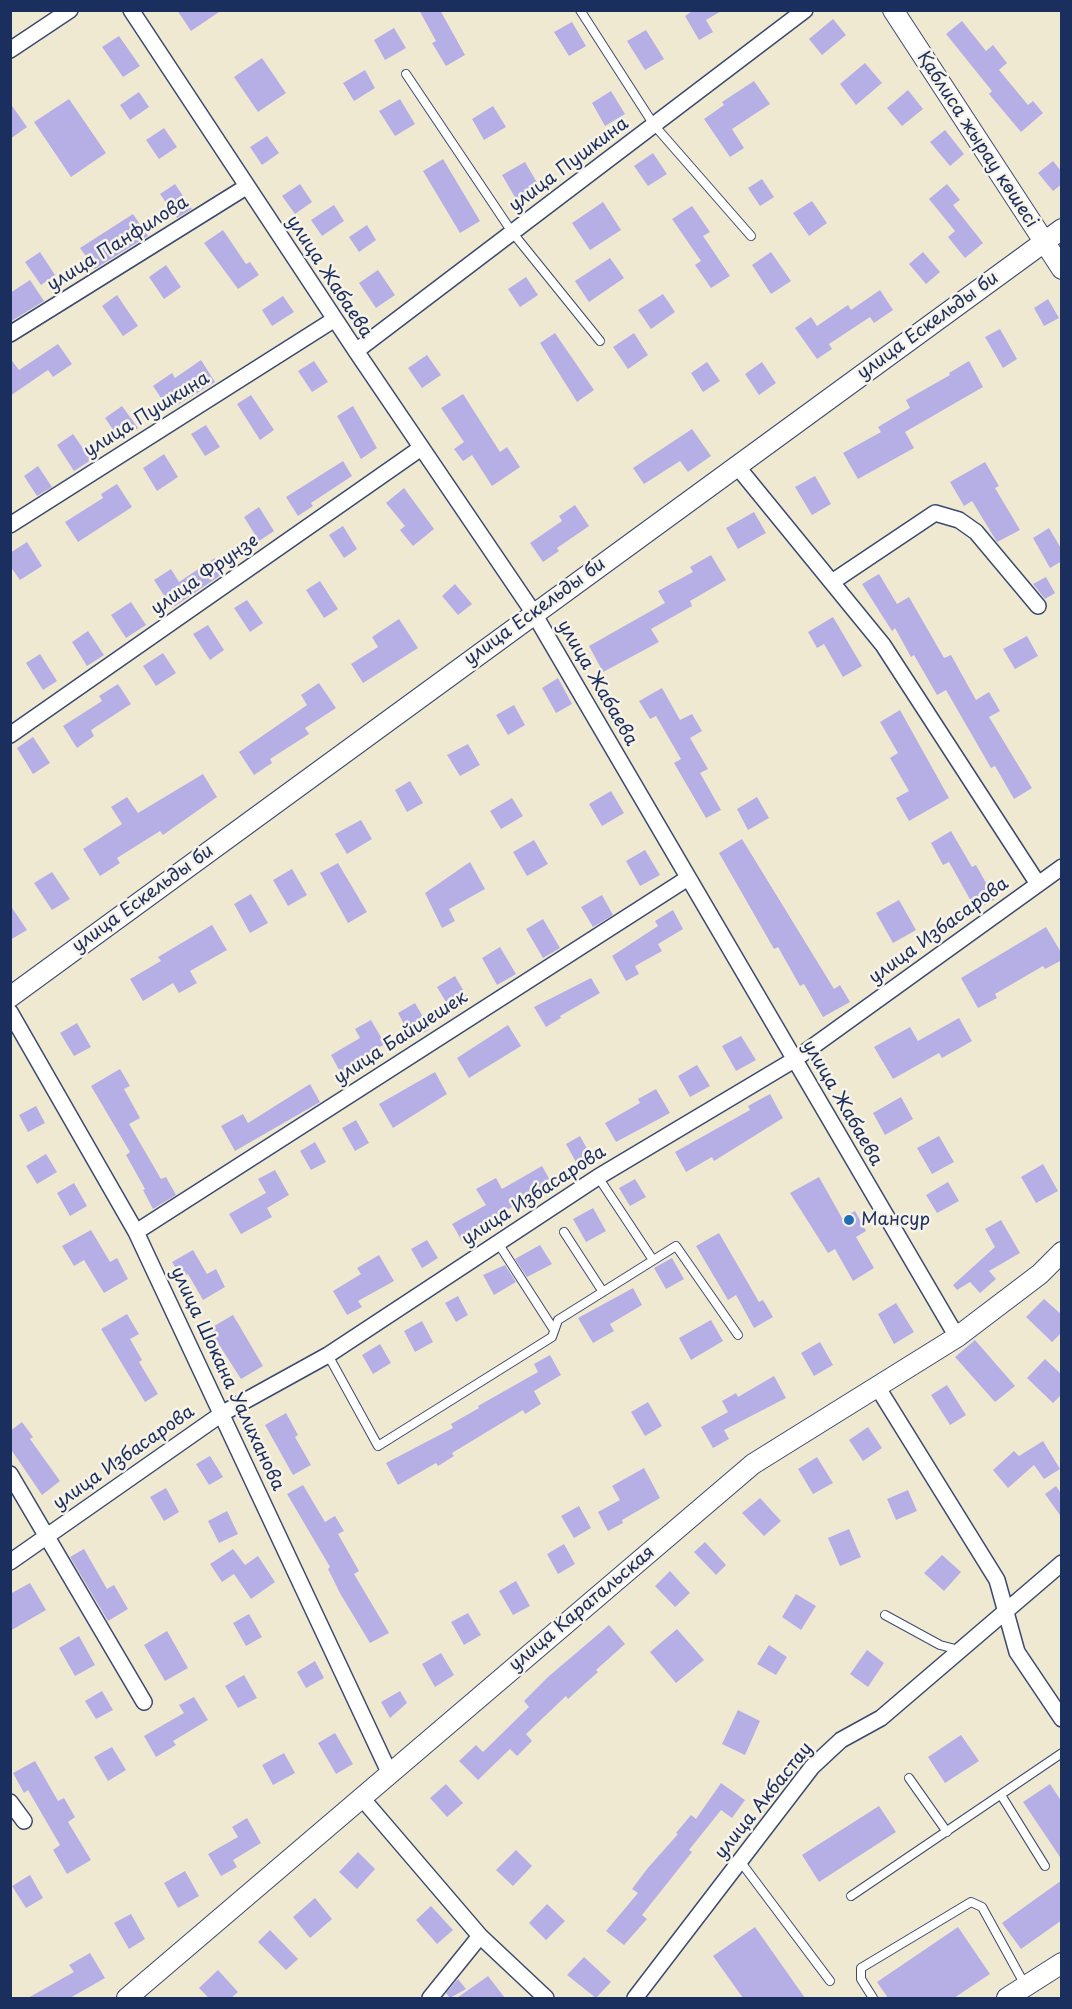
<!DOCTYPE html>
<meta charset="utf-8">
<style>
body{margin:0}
#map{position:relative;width:1072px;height:2009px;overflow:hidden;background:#f0e9d2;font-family:"Playpen Sans",sans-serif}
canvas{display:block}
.frame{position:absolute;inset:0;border:12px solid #1b2f5e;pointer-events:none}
</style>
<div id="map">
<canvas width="1072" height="2009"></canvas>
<div class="frame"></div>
</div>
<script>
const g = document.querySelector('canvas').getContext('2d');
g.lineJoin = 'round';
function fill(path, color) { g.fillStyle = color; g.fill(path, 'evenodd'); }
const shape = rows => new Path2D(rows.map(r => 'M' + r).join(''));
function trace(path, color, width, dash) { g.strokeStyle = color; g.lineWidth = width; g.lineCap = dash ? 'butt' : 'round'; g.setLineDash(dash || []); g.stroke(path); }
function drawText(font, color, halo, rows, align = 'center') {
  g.font = font + ' "Playpen Sans",sans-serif'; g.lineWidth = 5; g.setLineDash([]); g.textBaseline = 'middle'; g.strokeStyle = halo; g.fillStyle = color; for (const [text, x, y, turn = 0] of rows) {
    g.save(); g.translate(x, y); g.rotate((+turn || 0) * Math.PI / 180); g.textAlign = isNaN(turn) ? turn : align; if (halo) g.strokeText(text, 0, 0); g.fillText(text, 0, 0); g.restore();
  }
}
fill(shape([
 [177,10,222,10,191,31],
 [419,10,440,10,465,55,446,66,432,43,436,41],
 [694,10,723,10,706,20,713,32,699,40,685,16],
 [833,19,846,35,822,55,809,39],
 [962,21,986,51,993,45,1007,63,999,70,1028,105,1033,101,1043,113,1021,132,989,94,992,91,946,34],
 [572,22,586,46,569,56,554,32],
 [394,28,406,48,385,60,374,40],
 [646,30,664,59,645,70,627,41],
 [119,36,140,66,123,77,102,47],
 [262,58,286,93,258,112,234,77],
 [865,63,882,83,856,105,840,84],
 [365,70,375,88,354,101,343,83],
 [754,81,770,104,732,129,744,148,730,157,704,119,724,105,722,102],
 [908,90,923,109,902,126,887,108],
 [611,91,625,114,605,126,592,103],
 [139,92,149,107,130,120,120,105],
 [69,99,106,153,71,177,34,122],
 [400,99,415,124,395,136,379,111],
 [10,103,27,127,10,139],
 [493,106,506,127,484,140,472,119],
 [164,128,177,147,159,159,146,140],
 [945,130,964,154,950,166,930,142],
 [267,136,279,153,262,165,250,147],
 [653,153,667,174,648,186,634,166],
 [443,159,480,221,460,233,423,171],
 [1053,161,1062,172,1062,184,1053,191,1038,173],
 [525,162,539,186,516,199,502,175],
 [762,179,774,197,760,206,748,188],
 [175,184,192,209,177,218,160,194],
 [300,184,312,202,295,214,282,196],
 [947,184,960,200,953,205,983,243,965,258,948,237,955,231,929,199],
 [812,201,827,223,809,236,793,213],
 [603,202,621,230,590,250,572,223],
 [334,205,344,221,322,236,311,220],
 [692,206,710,232,703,236,730,276,711,288,695,265,701,261,672,219],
 [133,214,148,236,95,269,80,248],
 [367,225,376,240,359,252,349,237],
 [223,230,246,264,250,262,259,275,238,289,204,243],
 [40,252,55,275,41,285,25,262],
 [771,252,791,281,771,294,752,265],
 [923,252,940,272,926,284,909,264],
 [610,258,624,278,589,302,575,281],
 [166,265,181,287,164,299,149,277],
 [378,270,395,295,376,308,359,283],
 [526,277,538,295,520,307,508,289],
 [30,280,44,301,10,322,10,293],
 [880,290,893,310,874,323,870,317,829,344,832,349,817,359,795,328,811,317,817,326,848,305,851,310],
 [663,294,675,312,651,329,638,310],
 [117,295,138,326,123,336,102,306],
 [283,296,294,312,272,326,262,310],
 [1048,299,1059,318,1044,326,1034,308],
 [1000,329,1017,359,1003,368,985,337],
 [555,333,594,390,577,402,540,343],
 [634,333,648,355,628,369,613,347],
 [58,344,72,364,53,377,48,370,10,396,10,358,19,370],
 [427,355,441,375,422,388,408,368],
 [201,360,215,382,169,410,153,386,172,373,175,378],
 [314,361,328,382,312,392,298,371],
 [969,361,983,387,905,432,914,448,858,479,843,453,881,432,878,427,910,408,906,400,950,375,949,373],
 [707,362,720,381,703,392,691,373],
 [762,362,776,383,759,395,745,374],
 [463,394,500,452,507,447,520,467,492,486,472,455,463,461,454,449,464,442,441,408],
 [251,395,274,430,260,440,237,404],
 [122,406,138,428,120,440,105,418],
 [353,406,377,448,361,459,337,416],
 [206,425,220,447,205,456,191,434],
 [692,429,711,456,688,472,680,461,644,484,633,468],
 [73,434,91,460,74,471,57,445],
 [164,454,178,477,157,491,143,468],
 [343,461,352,476,311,503,313,506,298,516,286,497],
 [985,462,999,486,995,488,1020,530,997,542,972,501,964,506,950,482],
 [38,466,52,487,37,496,24,476],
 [815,476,831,504,812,515,795,487],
 [117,484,132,507,78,542,65,522,103,498,101,494],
 [404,488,434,529,413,546,400,530,405,526,386,503],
 [575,505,589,526,557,548,559,551,543,562,530,543,562,521,559,516],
 [259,507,274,531,259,541,244,517],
 [754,512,766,533,738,549,726,528],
 [343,526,357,549,344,558,329,535],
 [1049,528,1062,550,1062,561,1050,568,1033,538],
 [27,542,42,566,20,580,10,566,10,553],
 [711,555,726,580,690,601,692,606,651,629,659,642,603,672,589,646,665,603,658,591,693,572,690,567],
 [215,558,224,573,172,608,154,580,171,569,179,582],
 [879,574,897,604,909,597,944,658,951,655,976,700,989,692,1000,711,989,717,1032,788,1014,799,995,766,991,768,946,690,937,695,914,655,911,657,895,628,892,631,862,584],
 [1046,577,1055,593,1045,599,1033,584],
 [320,581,338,609,324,618,306,590],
 [455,584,472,604,458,615,442,596],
 [247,600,263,623,250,632,234,608],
 [131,602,146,625,126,638,111,615],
 [833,617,862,666,843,677,824,644,817,648,808,632],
 [399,619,418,648,363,683,351,664,378,647,372,637],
 [208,625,224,650,210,660,193,634],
 [88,631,104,655,87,666,72,642],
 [1027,636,1038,656,1015,669,1003,649],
 [163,653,176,673,156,686,143,666],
 [40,654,57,681,43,690,26,663],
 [558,678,572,704,556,713,542,688],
 [319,683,336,708,305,728,309,734,270,759,272,763,254,775,239,752,307,705,301,695],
 [118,684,131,704,91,730,94,736,77,748,63,726,102,701,99,696],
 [662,688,680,720,692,714,702,731,690,738,708,769,700,773,721,810,706,818,674,763,681,759,656,716,650,719,639,701],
 [514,705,525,725,508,735,496,715],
 [900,710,949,798,909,821,896,798,909,791,890,758,898,753,880,722],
 [33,737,50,763,33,774,17,748],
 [468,744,480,765,460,776,447,755],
 [203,774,217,797,163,835,160,831,117,858,120,863,100,876,83,849,122,824,111,807,127,797,138,813],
 [410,781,423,803,407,812,395,790],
 [611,791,624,813,602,826,589,804],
 [757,797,769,818,748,830,737,809],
 [512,798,523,816,501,829,490,811],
 [361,820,372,839,347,854,335,834],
 [951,831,972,867,976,865,995,899,976,910,949,862,943,865,931,843],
 [742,839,834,989,840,985,850,1002,823,1017,804,984,800,986,778,947,774,949,719,853],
 [534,840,548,864,527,876,513,852],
 [645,850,660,875,640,886,626,861],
 [470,862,485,889,449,909,455,921,442,928,425,893],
 [338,863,367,912,348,923,320,873],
 [292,869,307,895,288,906,273,880],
 [52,872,70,899,52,910,34,883],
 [251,894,268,923,250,933,234,904],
 [602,895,613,915,593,927,581,907],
 [899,900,916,930,893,943,876,913],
 [10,905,27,930,10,940],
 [673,910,683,929,658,944,662,951,635,966,639,974,626,981,612,956,658,926,655,921],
 [543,919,560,948,543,958,526,929],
 [212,925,227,950,190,971,197,983,179,993,173,983,143,1001,130,979,161,961,158,957],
 [1046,927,1062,954,1062,960,1045,969,1043,966,995,994,997,998,978,1008,961,978],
 [500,947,516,974,497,985,482,958],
 [455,976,470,1002,452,1012,437,987],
 [591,978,600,993,560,1016,561,1018,546,1027,534,1007],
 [415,1003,430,1029,412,1039,398,1013],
 [959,1018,972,1041,942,1058,939,1053,893,1079,874,1047,910,1027,918,1041],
 [371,1020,385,1044,359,1059,364,1068,344,1079,331,1055,360,1038,355,1029],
 [77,1023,91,1047,74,1056,60,1033],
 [508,1025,521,1046,469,1078,457,1058],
 [741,1036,756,1060,736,1071,722,1046],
 [697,1065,710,1086,690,1097,678,1076],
 [120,1069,130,1086,124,1089,140,1118,129,1124,161,1179,166,1177,176,1195,153,1209,143,1190,145,1189,126,1155,130,1152,91,1086],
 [435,1072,447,1094,393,1128,379,1104],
 [310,1084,320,1102,235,1151,221,1126,243,1114,248,1123],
 [656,1089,670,1113,616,1142,605,1123,640,1103,638,1099],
 [770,1094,783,1118,714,1161,712,1157,686,1172,675,1152,750,1110,748,1106],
 [901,1097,913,1119,885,1135,873,1113],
 [36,1106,45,1123,28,1132,19,1115],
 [356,1120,369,1143,355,1151,342,1128],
 [580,1136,591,1156,577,1164,566,1144],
 [939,1136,954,1162,932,1174,917,1148],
 [315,1142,326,1162,311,1170,300,1151],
 [46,1154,57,1172,37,1184,26,1166],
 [1043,1164,1058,1191,1036,1203,1021,1177],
 [542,1166,555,1189,534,1201,531,1196,474,1229,478,1234,463,1243,452,1224,486,1205,476,1189,496,1178,502,1189],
 [275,1170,289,1195,267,1208,272,1217,241,1234,229,1214,266,1193,258,1179],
 [819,1177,842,1218,855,1211,866,1231,856,1237,874,1268,853,1281,835,1249,828,1253,790,1193],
 [635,1179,646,1197,630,1206,619,1188],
 [948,1182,959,1201,937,1213,926,1195],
 [74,1183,87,1206,70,1216,57,1193],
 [593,1208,606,1231,586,1242,573,1219],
 [1001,1220,1020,1253,989,1271,996,1279,980,1293,970,1282,957,1290,953,1285,995,1247,985,1229],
 [91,1230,110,1262,117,1258,128,1279,104,1293,84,1260,74,1266,62,1246],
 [719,1233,759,1302,763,1300,773,1317,754,1328,736,1295,728,1300,696,1246],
 [427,1240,438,1258,422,1268,411,1249],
 [540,1245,552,1264,527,1277,515,1259],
 [193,1250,207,1274,216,1269,225,1287,203,1300,188,1274,181,1277,172,1262],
 [379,1255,394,1281,358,1301,362,1307,347,1315,333,1291,361,1274,357,1268],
 [672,1258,684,1279,666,1289,654,1268],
 [505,1265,516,1282,494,1295,483,1275],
 [633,1288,642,1305,610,1324,614,1331,593,1343,578,1318],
 [458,1296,468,1315,456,1322,445,1303],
 [1044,1299,1062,1315,1062,1332,1052,1342,1026,1317],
 [896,1303,914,1332,894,1344,878,1314],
 [127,1314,139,1334,130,1339,142,1360,139,1362,158,1394,145,1402,101,1329],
 [233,1315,263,1366,241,1379,209,1329],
 [711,1320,723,1341,691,1360,679,1338],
 [422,1321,433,1342,415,1352,404,1331],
 [975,1340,1015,1386,995,1402,955,1357],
 [820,1342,833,1365,814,1376,801,1353],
 [380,1344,391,1363,373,1374,362,1355],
 [550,1355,561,1375,534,1391,541,1404,525,1414,523,1410,452,1453,454,1456,438,1466,436,1463,398,1485,386,1463,453,1428,451,1424,479,1408,478,1406,538,1372,534,1364],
 [1045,1359,1062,1375,1062,1394,1053,1403,1027,1378],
 [774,1376,786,1398,724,1430,729,1439,713,1448,701,1427,728,1412,722,1401,736,1393,738,1397],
 [947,1385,966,1415,950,1425,931,1395],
 [648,1402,662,1426,645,1436,631,1412],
 [286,1413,298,1435,295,1437,311,1465,293,1475,265,1425],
 [22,1422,33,1437,30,1439,60,1481,42,1495,10,1448,10,1431],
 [868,1427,882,1448,863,1461,849,1440],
 [1043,1441,1060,1469,1044,1479,1034,1465,1008,1488,993,1470,1014,1451,1019,1456],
 [210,1456,223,1477,209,1485,196,1464],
 [817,1457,833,1483,813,1494,798,1469],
 [644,1468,660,1498,622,1520,623,1523,608,1531,598,1512,620,1500,612,1486],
 [303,1485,325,1522,335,1516,344,1531,338,1534,359,1571,354,1574,389,1633,370,1643,341,1595,328,1569,330,1567,287,1494],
 [1056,1486,1062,1495,1062,1518,1045,1494],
 [166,1488,179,1512,164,1521,150,1497],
 [908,1490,917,1511,896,1520,887,1499],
 [760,1498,781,1521,764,1536,742,1513],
 [579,1506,591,1528,574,1538,561,1516],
 [227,1511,238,1534,219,1543,208,1521],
 [849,1529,861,1557,840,1566,828,1538],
 [705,1542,726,1565,716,1575,694,1552],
 [564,1544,575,1564,558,1574,547,1554],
 [84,1549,107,1589,114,1585,128,1609,108,1621,70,1557],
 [233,1549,245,1565,258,1556,275,1582,251,1599,234,1574,222,1582,210,1564],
 [942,1555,961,1572,944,1591,924,1573],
 [670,1571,690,1593,675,1607,655,1586],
 [516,1581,530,1606,513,1615,499,1591],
 [30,1583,46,1610,10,1631,10,1594],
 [796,1594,816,1606,801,1630,782,1617],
 [468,1613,481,1635,464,1645,451,1622],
 [249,1614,262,1637,246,1646,233,1623],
 [609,1625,625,1644,596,1670,598,1672,568,1699,566,1696,526,1734,532,1741,517,1756,510,1749,478,1780,459,1761,476,1745,483,1752,529,1707,524,1701,548,1677],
 [677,1629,704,1660,676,1683,650,1652],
 [167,1631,188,1668,165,1681,144,1645],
 [79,1636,95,1665,75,1676,59,1648],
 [769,1645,787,1657,776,1675,757,1664],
 [867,1650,884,1663,868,1687,850,1674],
 [441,1653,454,1675,435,1687,422,1664],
 [315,1661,324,1678,306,1688,297,1672],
 [244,1675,257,1698,238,1708,225,1686],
 [102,1691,113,1710,96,1719,85,1701],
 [400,1691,407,1703,390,1718,381,1702],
 [194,1697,208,1720,173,1741,176,1745,156,1757,144,1736,184,1713,179,1705],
 [738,1710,760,1721,745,1755,722,1744],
 [335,1733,353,1764,336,1774,318,1743],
 [961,1735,979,1761,945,1783,928,1757],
 [112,1747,126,1770,108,1781,94,1757],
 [284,1753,295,1773,273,1785,262,1765],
 [35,1761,58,1801,64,1798,75,1817,68,1822,91,1860,67,1874,53,1850,60,1845,28,1790,24,1793,13,1773],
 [721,1783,745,1800,732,1818,721,1810,689,1850,692,1852,642,1915,647,1919,624,1945,606,1931,638,1893,632,1889,647,1869,678,1834,676,1833,691,1815,696,1819],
 [446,1784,463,1803,447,1817,430,1798],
 [1050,1784,1062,1802,1062,1860,1023,1802],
 [879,1806,896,1832,819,1882,802,1855],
 [247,1818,261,1843,233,1860,237,1867,221,1876,208,1854,238,1837,232,1827],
 [516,1850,532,1866,513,1886,496,1870],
 [358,1852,375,1869,357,1889,339,1872],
 [185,1871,199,1896,178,1908,164,1883],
 [30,1875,43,1898,26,1908,12,1886],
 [1062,1880,1062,1920,1021,1949,1002,1923],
 [315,1898,332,1919,310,1938,293,1917],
 [547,1904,565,1921,546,1940,529,1923],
 [431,1906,453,1930,437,1944,416,1920],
 [131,1914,145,1939,129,1949,114,1923],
 [755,1927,805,1998,743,1998,713,1956],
 [958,1927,990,1974,954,1998,888,1998,877,1982],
 [270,1930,298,1959,286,1970,258,1942],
 [90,1953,105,1978,70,1998,28,1998,74,1972,69,1965],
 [584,1957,611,1982,596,1998,567,1975],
 [218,1970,238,1992,231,1998,209,1998,199,1988],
 [488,1976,505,1998,457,1998],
 [458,1979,466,1989,450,1998,446,1993]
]), '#b6afe6');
const service = shape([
 [580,10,654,125,751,236],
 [406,74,512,232,600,341],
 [598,1177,653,1260],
 [564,1232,603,1292],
 [498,1243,554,1330],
 [328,1355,378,1446,552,1337,558,1320,676,1246,738,1335],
 [885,1615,940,1645,959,1650],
 [909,1778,947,1832],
 [1001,1795,1045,1866],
 [740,1861,830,1981],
 [851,1896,1062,1753],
 [873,1998,861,1979,861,1968,971,1902,982,1907,1025,1985]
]);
const minor = shape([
 [131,10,356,351,533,612,957,1337],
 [10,50,70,10],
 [10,334,246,187],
 [356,351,805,10],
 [736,465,883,645,1038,884],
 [10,525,335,319],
 [832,582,935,513,959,520,976,532,1038,606],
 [10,735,421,448],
 [10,1012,136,1232,389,1772],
 [136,1232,688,878],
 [878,1388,997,1580,1017,1652,1062,1719],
 [10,1474,144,1702],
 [10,1562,223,1413,328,1355,598,1177,794,1060,1062,867],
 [361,1797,480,1936,546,1998],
 [10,1802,24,1821],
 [430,1998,480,1936],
 [635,1998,812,1767,841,1740,881,1718,1062,1563]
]);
const tertiary = shape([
 [893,10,1062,269],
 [10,997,1062,229],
 [127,1998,753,1464,957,1337,1040,1274,1062,1252],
 [1007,1998,1062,1963]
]);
trace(service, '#3b4b6f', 10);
trace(minor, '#3b4b6f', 18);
trace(tertiary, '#3b4b6f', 22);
trace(service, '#fff', 8);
trace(minor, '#fff', 15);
trace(tertiary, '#fff', 20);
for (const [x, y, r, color] of [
 [849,1220,6,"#1f6fb2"]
]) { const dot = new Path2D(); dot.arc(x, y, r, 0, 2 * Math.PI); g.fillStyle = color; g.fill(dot); trace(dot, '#f7f3e8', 2); }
drawText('18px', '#1b2f5e', '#f7f3e8', [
 ["Қаблиса жырау көшесі",977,140,57],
 ["улица Пушкина",569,165,-37],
 ["улица Панфилова",118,244,-32],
 ["улица Жабаева",329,277,57],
 ["улица Ескельды би",928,326,-36],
 ["улица Пушкина",147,415,-32],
 ["улица Фрунзе",205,575,-35],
 ["улица Ескельды би",535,612,-36],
 ["улица Жабаева",597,683,60],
 ["улица Ескельды би",143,899,-36],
 ["улица Избасарова",939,931,-36],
 ["улица Байшешек",401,1038,-33],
 ["улица Жабаева",842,1103,60],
 ["улица Избасарова",534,1196,-33],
 ["улица Шокана Уалиханова",227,1379,65],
 ["улица Избасарова",124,1458,-35],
 ["улица Каратальская",582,1609,-40],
 ["улица Акбастау",764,1801,-51]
]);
drawText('18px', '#1b2f5e', '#f7f3e8', [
 ["Мансур",861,1220]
], 'left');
</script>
